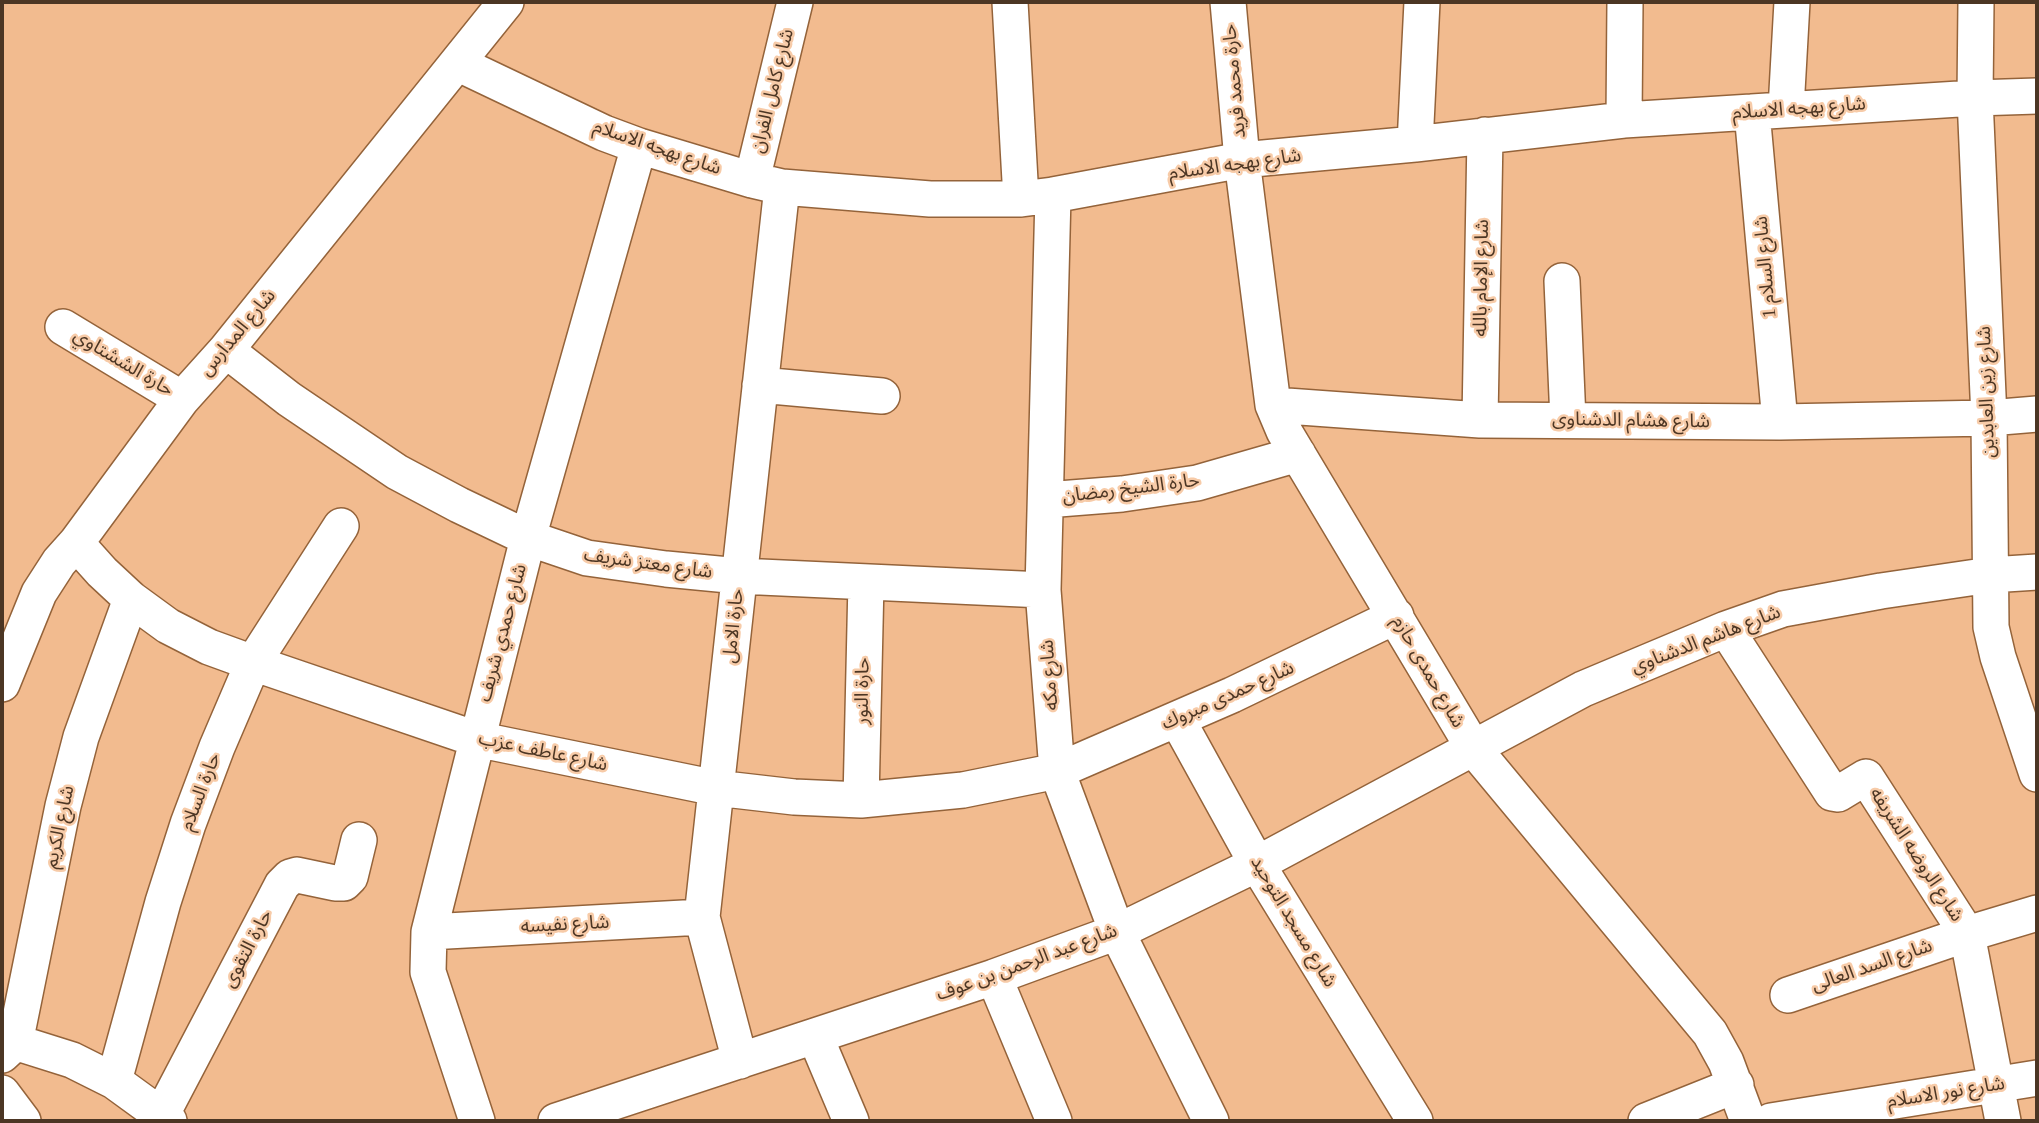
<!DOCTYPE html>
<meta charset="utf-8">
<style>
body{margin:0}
#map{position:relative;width:2039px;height:1123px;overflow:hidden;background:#f2bb8f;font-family:"Times New Roman",serif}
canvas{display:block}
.frame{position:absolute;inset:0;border:4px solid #4c3624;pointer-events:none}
</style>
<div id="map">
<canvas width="2039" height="1123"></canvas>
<div class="frame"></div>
</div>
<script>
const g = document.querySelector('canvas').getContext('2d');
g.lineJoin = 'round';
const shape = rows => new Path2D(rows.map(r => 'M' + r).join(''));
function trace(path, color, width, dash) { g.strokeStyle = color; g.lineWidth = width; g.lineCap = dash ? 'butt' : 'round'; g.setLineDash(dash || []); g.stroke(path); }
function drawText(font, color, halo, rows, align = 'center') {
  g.font = font + ' "Times New Roman","Noto Sans Arabic",serif'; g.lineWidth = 5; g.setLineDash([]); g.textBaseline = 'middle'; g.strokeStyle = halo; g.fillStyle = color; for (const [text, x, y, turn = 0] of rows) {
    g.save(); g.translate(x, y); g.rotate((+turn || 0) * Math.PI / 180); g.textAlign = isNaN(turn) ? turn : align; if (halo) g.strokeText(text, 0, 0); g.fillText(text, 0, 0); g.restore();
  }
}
const street = shape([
 [1010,2,1021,199],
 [1228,2,1242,160,1273,405,1284,431,1474,749,1710,1033,1726,1062,1748,1121],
 [1976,2,1975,98,1989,418,1991,627,1998,657,2037,774],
 [457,63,604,133,639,146,752,180,782,187,930,199,1021,199,1053,195,1242,160,1415,144,1624,120,1975,98,2037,96],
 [1786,109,1792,2],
 [1752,112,1780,422],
 [1624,120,1625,2],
 [1415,144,1422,2],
 [752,180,795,2],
 [1053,195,1043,590,1057,771,1117,932,1211,1121],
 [1562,281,1568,420],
 [63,327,182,399],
 [226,350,289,399,397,472,459,505,528,538,587,558,666,569,739,576,1043,590],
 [760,385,882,396],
 [1273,405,1480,420,1780,422,1989,418,2037,414],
 [1480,420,1485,135],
 [1046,500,1122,494,1197,483,1298,454],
 [76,543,102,572,131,599,168,626,209,647,253,663,476,739,716,788,794,797,861,800,963,790,1057,771,1232,695,1396,616],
 [1726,629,1832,793,1838,794,1866,777,1967,934,2003,1121],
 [2,684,39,593,59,562,76,543,182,399,226,350,506,2],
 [1177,719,1257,864,1415,1121],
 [861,800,866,582],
 [429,932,702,917],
 [994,977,1054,1121],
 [1788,995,1967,934,2037,913],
 [815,1036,851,1121],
 [2,1038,72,1060,114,1081,169,1121],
 [2,1055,15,1043,63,806,81,737,131,599],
 [740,1061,702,917,782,187],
 [114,1081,163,902,188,824,217,747,253,663,341,526],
 [2,1093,23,1121],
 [162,1114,282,885,290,877,297,875,335,883,344,883,350,877,359,840],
 [477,1121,428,972,429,932,528,538,639,146],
 [556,1121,994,977,1117,932,1257,864,1583,689,1726,629,1783,609,1881,591,1990,575,2037,572],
 [1646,1121,1736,1085],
 [1771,1121,2037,1078]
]);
trace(street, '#94633a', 38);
trace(street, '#fff', 35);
drawText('19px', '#4c3624', '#f7cba8', [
 ["حارة محمد فريد",1235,81,-95],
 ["شارع كامل الفران",773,91,-76],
 ["شارع بهجه الاسلام",1799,109,-4],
 ["شارع بهجه الاسلام",657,148,19],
 ["شارع بهجه الاسلام",1235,165,-8],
 ["شارع السلام 1",1766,267,-95],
 ["شارع الإمام بالله",1482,278,-89],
 ["شارع المدارس",238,333,-50],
 ["حارة الششتاوي",123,363,31],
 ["شارع زين العابدين",1987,392,-92],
 ["شارع هشام الدشناوى",1631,421,1],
 ["حارة الشيخ رمضان",1131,489,-7],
 ["شارع معتز شريف",648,564,8],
 ["حارة الامل",734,626,-84],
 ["شارع حمدي شريف",503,633,-75],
 ["شارع هاشم الدشناوي",1706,640,-21],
 ["شارع حمدى حازم",1428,672,60],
 ["شارع مكه",1050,675,-94],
 ["حارة النور",863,691,-89],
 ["شارع حمدى مبروك",1228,696,-24],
 ["شارع عاطف عزب",543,752,12],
 ["حارة السلام",201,792,-69],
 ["شارع الكريم",60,827,-78],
 ["شارع الروضه الشريفه",1916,855,57],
 ["شارع مسجد التوحيد",1293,922,59],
 ["شارع نفيسه",565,925,-3],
 ["حارة التقوى",248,949,-62],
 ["شارع عبد الرحمن بن عوف",1027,963,-20],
 ["شارع السد العالى",1872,966,-19],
 ["شارع نور الاسلام",1946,1093,-9]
]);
</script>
